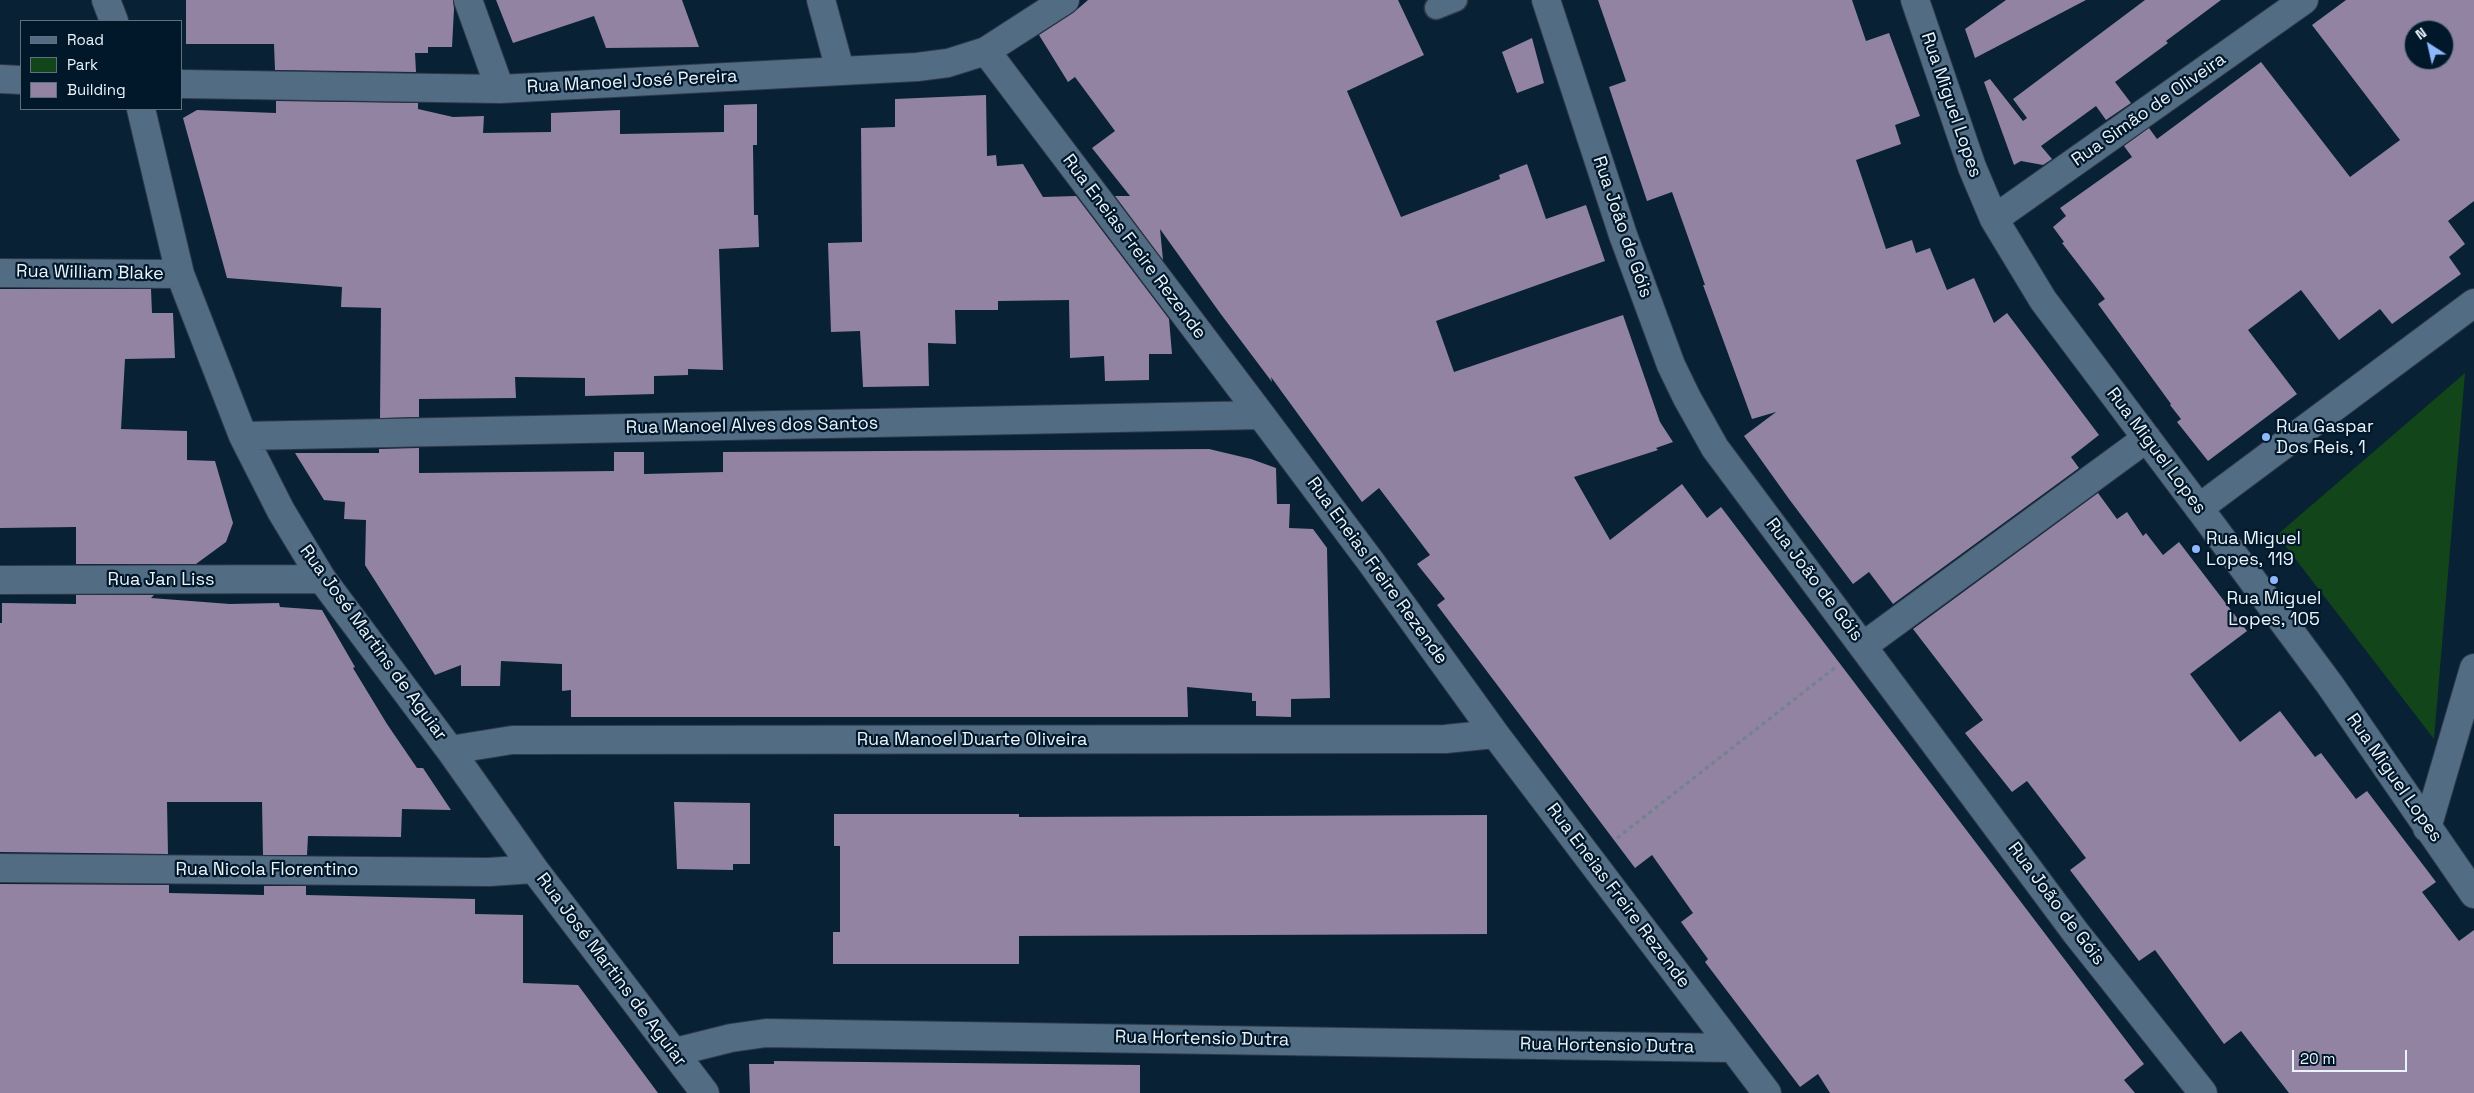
<!DOCTYPE html>
<meta charset="utf-8">
<style>
body{margin:0}
#map{position:relative;width:2474px;height:1093px;overflow:hidden;background:#092134;font-family:"Space Grotesk",sans-serif}
canvas{display:block}
.legend{position:absolute;left:20px;top:20px;width:162px;height:90px;box-sizing:border-box;background:#01182a;border:1px solid #5f707e;margin:0;padding:6px 9px;list-style:none;font-size:15px;color:#ebf4fc}
.legend li{display:flex;align-items:center;gap:10px;height:25px}
.legend b{width:25px;border:1px solid #5f707e}
.north{position:absolute;left:2404px;top:20px;width:50px;height:50px;box-sizing:border-box;background:#01182a;border:1px solid #5f707e;border-radius:50%;rotate:325deg;font-size:14px;font-weight:700;line-height:20px;text-align:center;color:#ebf4fc}
.north::after{content:'';display:block;margin:auto;width:18px;height:22px;background:#8eb8fd;clip-path:polygon(50% 0,100% 100%,50% 72%,0 100%)}
.scale{position:absolute;left:2292px;top:1050px;width:115px;height:22px;box-sizing:border-box;border:2px solid #ebf4fc;border-top:0;padding-left:6px;font-size:15px;line-height:18px;white-space:nowrap;color:#ebf4fc;-webkit-text-stroke:4px #01182a;paint-order:stroke}
</style>
<div id="map">
<canvas width="2474" height="1093"></canvas>
<ul class="legend">
<li><b style="height:6px;background:#526c83"></b>Road</li>
<li><b style="height:14px;background:#124519"></b>Park</li>
<li><b style="height:14px;background:#9183a1"></b>Building</li>
</ul>
<div class="north">N</div>
<div class="scale">20 m</div>
</div>
<script>
const g = document.querySelector('canvas').getContext('2d');
g.lineJoin = 'round';
function fill(path, color) { g.fillStyle = color; g.fill(path, 'evenodd'); }
const shape = rows => new Path2D(rows.map(r => 'M' + r).join(''));
function trace(path, color, width, dash) { g.strokeStyle = color; g.lineWidth = width; g.lineCap = dash ? 'butt' : 'round'; g.setLineDash(dash || []); g.stroke(path); }
function drawText(font, color, halo, rows, align = 'center') {
  g.font = font + ' "Space Grotesk",sans-serif'; g.lineWidth = 4.5; g.setLineDash([]); g.textBaseline = 'middle'; g.strokeStyle = halo; g.fillStyle = color; for (const [text, x, y, turn = 0] of rows) {
    g.save(); g.translate(x, y); g.rotate((+turn || 0) * Math.PI / 180); g.textAlign = isNaN(turn) ? turn : align; if (halo) g.strokeText(text, 0, 0); g.fillText(text, 0, 0); g.restore();
  }
}
fill(shape([
 [2465,373,2434,739,2277,535]
]), '#124519');
fill(shape([
 [186,0,453,0,454,9,452,47,428,47,428,53,415,53,416,72,275,70,274,44,186,44],
 [496,0,682,0,699,47,606,48,594,16,513,43],
 [1088,0,1398,0,1424,55,1347,91,1401,217,1500,179,1499,175,1527,164,1546,219,1586,205,1605,261,1436,321,1454,372,1623,315,1660,422,1673,442,1656,448,1658,450,1574,477,1610,540,1682,484,1707,518,1721,507,2144,1064,2124,1080,2135,1093,1830,1093,1818,1074,1800,1087,1705,962,1708,959,1681,922,1693,913,1652,855,1635,868,1437,605,1445,599,1417,564,1430,555,1379,488,1362,502,1271,377,1272,382,1220,313,1160,229,1163,260,1115,196,1130,196,1092,148,1115,131,1075,77,1068,82,1039,35,1073,13],
 [1598,0,1852,0,1866,41,1889,33,1920,116,1895,125,1901,144,1856,160,1886,249,1912,240,1916,253,1930,248,1947,290,1974,278,1994,323,2007,313,2099,435,2071,457,2079,468,1893,604,1869,572,1853,584,1789,499,1744,436,1776,412,1752,419,1703,285,1705,285,1672,192,1647,201,1609,87,1626,81],
 [2006,0,2086,0,1975,58,1965,29],
 [2145,0,2221,0,2166,41,2168,43,2115,82,2131,103,2106,120,2096,106,2041,146,2052,159,2043,165,2021,161,2014,165,1984,82,1990,79,2023,121,2027,118,2013,99],
 [2346,0,2474,0,2474,201,2448,221,2465,244,2449,257,2461,274,2392,324,2380,309,2339,340,2301,290,2248,330,2297,394,2208,461,2177,422,2181,419,2170,405,2171,404,2098,304,2105,299,2062,243,2064,242,2053,227,2066,216,2060,208,2132,157,2124,146,2149,128,2157,139,2261,62,2350,177,2400,140,2312,25],
 [2414,30,2444,30,2444,60,2414,60],
 [1532,38,1544,83,1517,93,1502,52],
 [986,95,987,156,996,155,997,166,1023,164,1043,197,1076,196,1169,319,1172,354,1149,354,1149,380,1105,381,1104,356,1070,358,1069,300,998,301,998,310,955,310,956,344,928,343,929,386,863,387,860,331,831,332,828,243,862,242,861,128,895,127,895,99],
 [276,101,418,103,418,109,453,117,484,116,483,133,551,132,551,113,620,110,620,134,724,132,724,105,757,104,757,145,753,145,754,215,758,215,759,247,719,249,723,370,688,369,688,375,654,376,654,394,585,396,585,378,515,377,516,398,419,399,419,417,380,418,381,308,341,307,342,287,227,278,183,118,197,110,276,113],
 [0,289,151,289,152,313,173,313,175,358,125,359,121,429,187,431,187,460,215,461,233,523,226,542,196,564,76,564,76,527,0,528],
 [419,448,419,473,614,471,614,452,644,452,644,474,723,472,723,452,1209,449,1251,459,1276,468,1277,504,1290,504,1289,528,1313,529,1327,548,1330,698,1291,699,1291,717,1256,716,1256,701,1252,701,1252,693,1187,687,1188,717,571,717,571,690,562,691,562,664,501,661,500,686,461,686,461,665,435,675,365,565,366,520,344,519,345,502,324,500,295,453,379,453,379,449],
 [2098,493,2117,519,2127,512,2143,536,2146,533,2163,555,2179,542,2247,631,2190,674,2240,742,2280,711,2315,757,2321,753,2356,799,2367,791,2436,882,2422,892,2459,941,2474,930,2474,1093,2289,1093,2241,1031,2224,1044,2155,950,2139,961,2070,870,2086,858,2027,781,2012,792,1965,733,1983,720,1913,629],
 [76,595,154,595,151,598,230,604,279,603,280,607,322,610,355,667,353,668,387,724,417,768,423,768,451,810,402,809,401,837,308,836,307,855,263,855,262,802,167,802,168,854,0,852,0,623,2,623,2,603,76,604],
 [674,802,750,803,750,864,733,864,733,870,677,869],
 [834,814,1019,814,1019,817,1487,815,1487,934,1019,936,1019,964,833,964,833,932,840,932,840,846,834,846],
 [0,884,169,885,169,893,264,895,264,886,306,886,306,895,475,899,475,914,523,915,523,983,578,985,658,1093,0,1093],
 [774,1061,1140,1065,1140,1093,750,1093,749,1064,774,1064]
]), '#9183a1');
const service = shape([
 [1436,8,1456,0]
]);
const minor = shape([
 [106,0,114,21],
 [468,0,500,89],
 [821,0,840,70],
 [1546,0,1623,235,1671,365,1687,398,1715,448,2076,933,2203,1093],
 [1915,0,1972,167,1994,219,2043,300,2199,508],
 [986,51,1261,415,1371,562,1495,734,1767,1093],
 [0,79,21,80],
 [181,84,500,89,917,67,948,63,986,51,1065,0],
 [141,109,180,274,243,436,281,511,322,579,450,750,534,869,705,1093],
 [1994,219,2304,0],
 [0,273,180,274],
 [243,436,1261,415],
 [0,580,322,579],
 [1863,646,2147,438],
 [450,750,512,740,1445,739,1495,734],
 [0,868,489,872,534,869],
 [675,1052,731,1038,766,1033,1732,1048]
]);
const tertiary = shape([
 [2474,303,2199,508,2330,685,2474,894],
 [2427,828,2474,668]
]);
trace(service, '#2f3948', 25);
trace(minor, '#2f3948', 30);
trace(tertiary, '#2f3948', 30);
trace(shape([
 [1617,838,1837,666]
]), '#718290', 3, [4, 4]);
trace(service, '#526c83', 22);
trace(minor, '#526c83', 28);
trace(tertiary, '#526c83', 28);
for (const [x, y, r, color] of [
 [2266,437,5,"#8eb8fd"],
 [2196,549,5,"#8eb8fd"],
 [2274,580,5,"#8eb8fd"]
]) { const dot = new Path2D(); dot.arc(x, y, r, 0, 2 * Math.PI); g.fillStyle = color; g.fill(dot); trace(dot, '#01182a', 2); }
drawText('18px', '#ebf4fc', '#01182a', [
 ["Rua Manoel José Pereira",632,82,-3],
 ["Rua Miguel Lopes",1951,105,71],
 ["Rua Simão de Oliveira",2149,110,-35],
 ["Rua João de Góis",1622,227,71],
 ["Rua Eneias Freire Rezende",1134,247,53],
 ["Rua William Blake",90,273,1],
 ["Rua Manoel Alves dos Santos",752,426,-1],
 ["Rua Miguel Lopes",2156,451,53],
 ["Rua Eneias Freire Rezende",1377,571,54],
 ["Rua Jan Liss",161,580],
 ["Rua João de Góis",1814,580,53],
 ["Rua José Martins de Aguiar",373,643,54],
 ["Rua Manoel Duarte Oliveira",972,740],
 ["Rua Miguel Lopes",2394,778,55],
 ["Rua Nicola Florentino",267,870],
 ["Rua Eneias Freire Rezende",1618,896,53],
 ["Rua João de Góis",2056,904,53],
 ["Rua José Martins de Aguiar",611,970,53],
 ["Rua Hortensio Dutra",1202,1039,1],
 ["Rua Hortensio Dutra",1607,1046,1]
]);
drawText('18px', '#ebf4fc', '#01182a', [
 ["Rua Gaspar",2276,427],
 ["Dos Reis, 1",2276,448],
 ["Rua Miguel",2206,539],
 ["Lopes, 119",2206,560],
 ["Rua Miguel",2274,599,"center"],
 ["Lopes, 105",2274,620,"center"]
], 'left');
</script>
